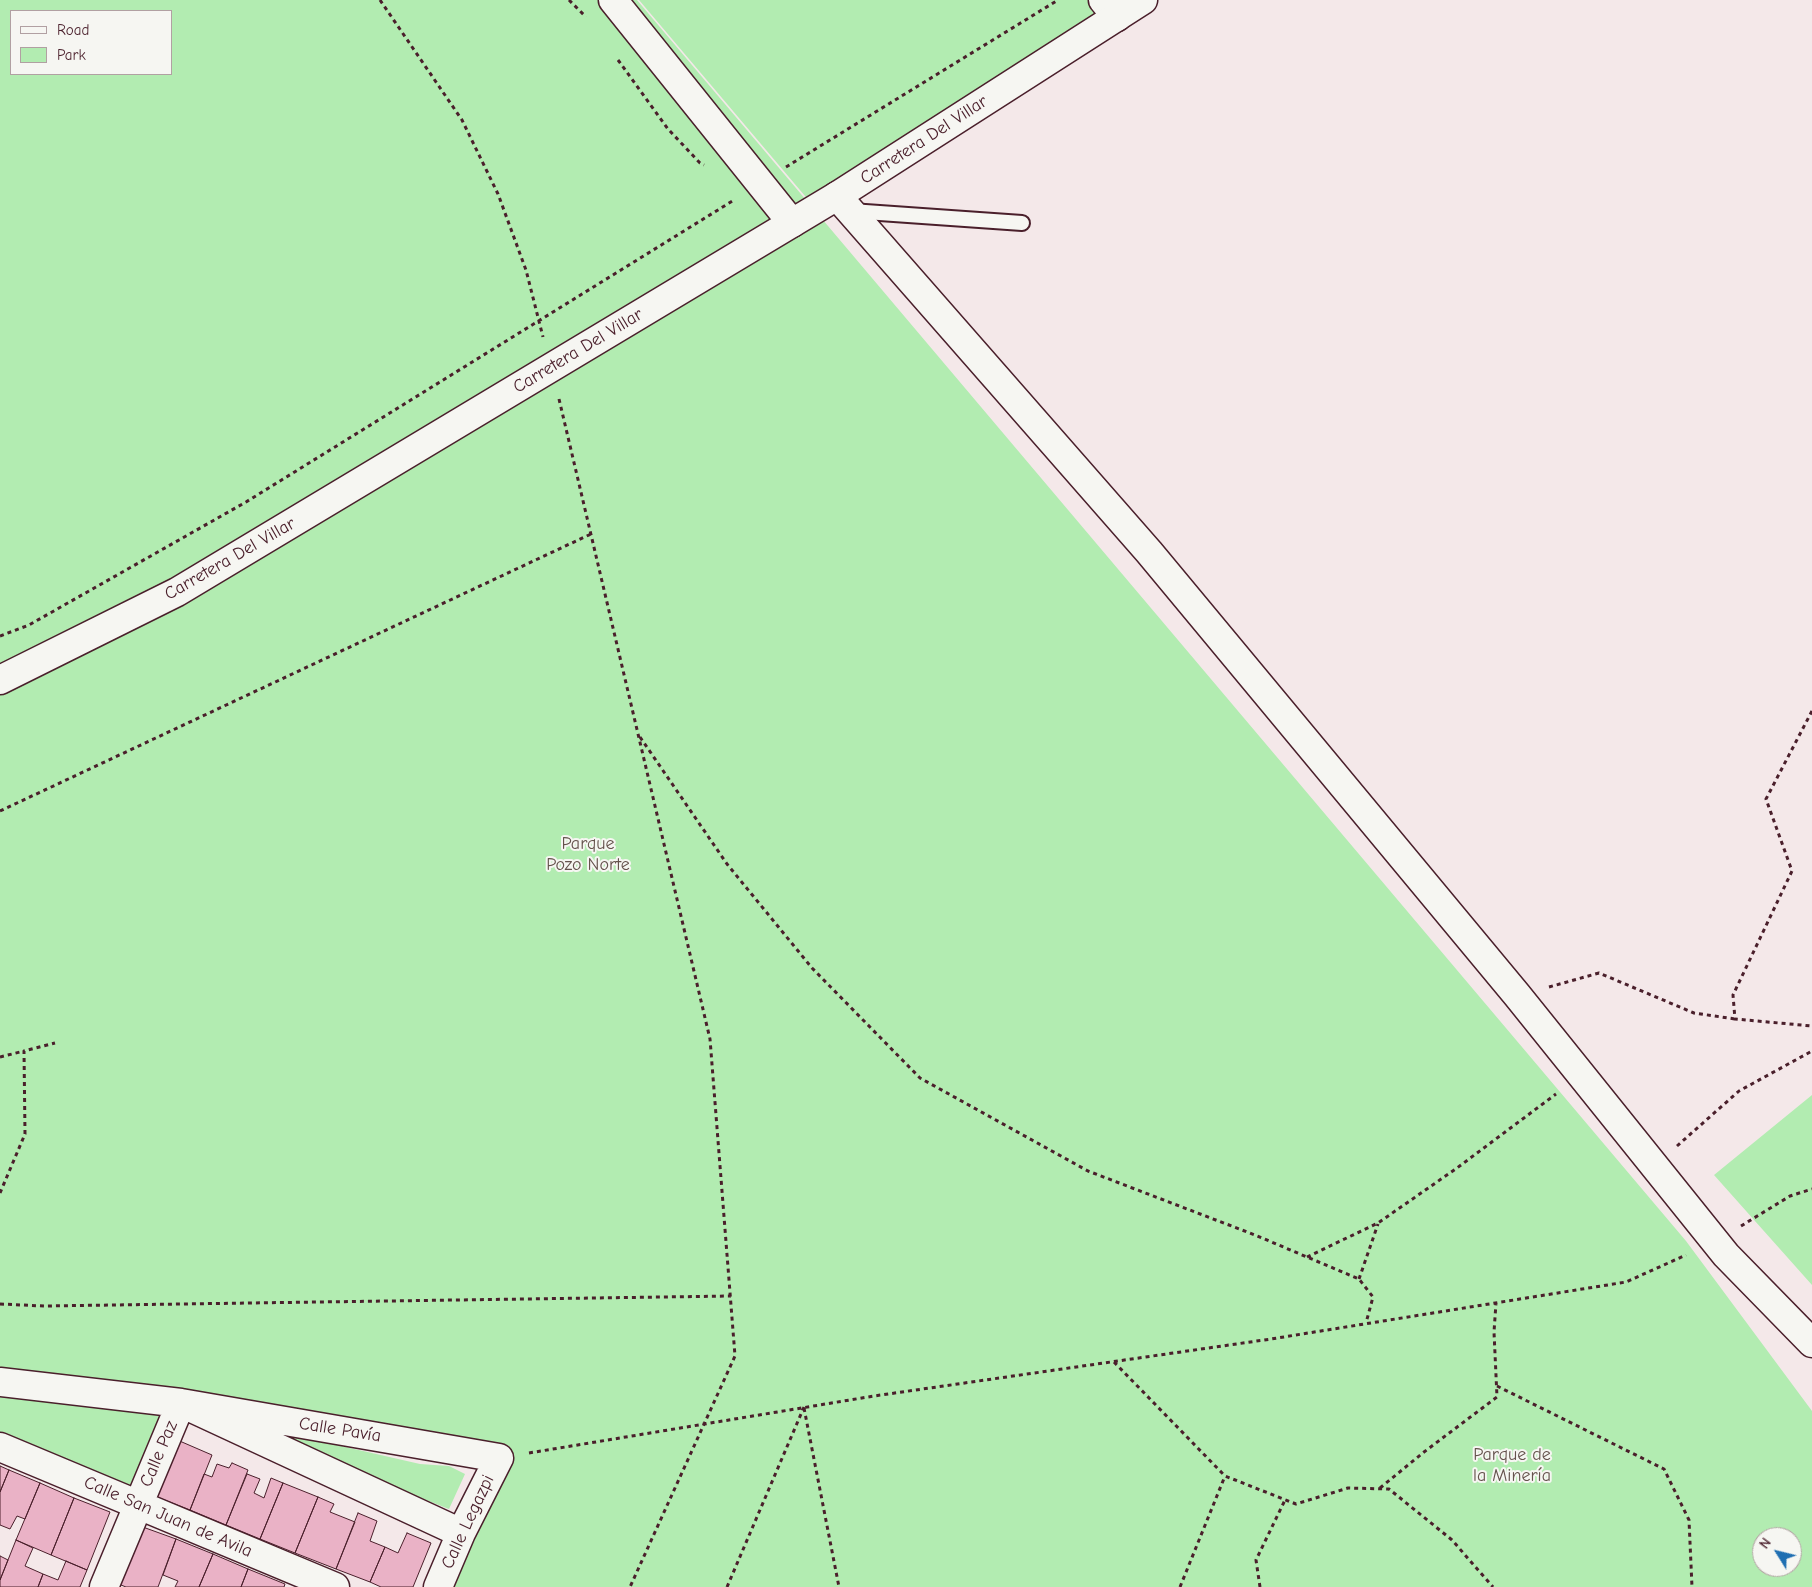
<!DOCTYPE html>
<meta charset="utf-8">
<style>
body{margin:0}
#map{position:relative;width:1812px;height:1587px;overflow:hidden;background:#f4e8e9;font-family:"Comic Neue",sans-serif}
canvas{display:block}
.legend{position:absolute;left:10px;top:10px;width:162px;height:65px;box-sizing:border-box;background:#f6f6f2;border:1px solid #b1a0a2;margin:0;padding:6px 9px;list-style:none;font-size:15px;color:#4a1f2b}
.legend li{display:flex;align-items:center;gap:10px;height:25px}
.legend b{width:25px;border:1px solid #b1a0a2}
.north{position:absolute;left:1752px;top:1527px;width:50px;height:50px;box-sizing:border-box;background:#f6f6f2;border:1px solid #b1a0a2;border-radius:50%;rotate:306deg;font-size:14px;font-weight:700;line-height:20px;text-align:center;color:#4a1f2b}
.north::after{content:'';display:block;margin:auto;width:18px;height:22px;background:#1f6fb2;clip-path:polygon(50% 0,100% 100%,50% 72%,0 100%)}
</style>
<div id="map">
<canvas width="1812" height="1587"></canvas>
<ul class="legend">
<li><b style="height:6px;background:#f6f6f2"></b>Road</li>
<li><b style="height:14px;background:#b2ecb1"></b>Park</li>
</ul>
<div class="north">N</div>
</div>
<script>
const g = document.querySelector('canvas').getContext('2d');
g.lineJoin = 'round';
function fill(path, color) { g.fillStyle = color; g.fill(path, 'evenodd'); }
const shape = rows => new Path2D(rows.map(r => 'M' + r).join(''));
function trace(path, color, width, dash) { g.strokeStyle = color; g.lineWidth = width; g.lineCap = dash ? 'butt' : 'round'; g.setLineDash(dash || []); g.stroke(path); }
function drawText(font, color, halo, rows, align = 'center') {
  g.font = font + ' "Comic Neue",sans-serif'; g.lineWidth = 4; g.setLineDash([]); g.textBaseline = 'middle'; g.strokeStyle = halo; g.fillStyle = color; for (const [text, x, y, turn = 0] of rows) {
    g.save(); g.translate(x, y); g.rotate((+turn || 0) * Math.PI / 180); g.textAlign = isNaN(turn) ? turn : align; if (halo) g.strokeText(text, 0, 0); g.fillText(text, 0, 0); g.restore();
  }
}
fill(shape([
 [0,0,637,0,1686,1241,1812,1411,1812,1587,443,1587,499,1458,181,1403,138,1504,0,1447],
 [11,11,171,11,171,74,11,74],
 [1762,1537,1792,1537,1792,1567,1762,1567],
 [639,0,1143,0,816,209],
 [1812,1095,1812,1285,1714,1175],
 [258,1427,420,1464,449,1466,465,1474,449,1509,253,1433]
]), '#b2ecb1');
const building = shape([
 [175,1439,212,1455,190,1510,152,1495,175,1439],
 [232,1463,248,1470,226,1525,190,1510,204,1474,212,1477,217,1464,229,1468,232,1463],
 [0,1466,9,1470,0,1492,0,1466],
 [9,1470,40,1483,25,1519,17,1516,10,1529,0,1525,0,1492,9,1470],
 [247,1474,260,1479,254,1493,264,1498,271,1478,283,1483,260,1539,226,1525,247,1474],
 [40,1483,74,1498,51,1555,16,1540,40,1483],
 [283,1483,318,1497,295,1553,260,1539,283,1483],
 [318,1497,334,1504,330,1512,355,1522,336,1569,295,1553,318,1497],
 [74,1498,110,1512,87,1570,51,1555,74,1498],
 [358,1513,377,1521,370,1541,385,1547,370,1582,336,1569,358,1513],
 [140,1526,176,1539,158,1587,126,1587,116,1583,140,1526],
 [407,1533,431,1543,413,1587,381,1587,370,1582,385,1547,398,1553,407,1533],
 [176,1539,213,1554,199,1587,175,1587,178,1581,163,1575,176,1539],
 [16,1540,33,1548,25,1566,43,1574,38,1587,0,1587,0,1580,16,1540],
 [213,1554,248,1569,241,1587,199,1587,213,1554],
 [0,1556,8,1560,0,1580,0,1556],
 [66,1561,87,1570,80,1587,38,1587,43,1574,58,1580,66,1561],
 [248,1569,285,1584,284,1587,241,1587,248,1569]
]);
fill(building, '#eab2c6');
trace(building, '#4a1f2b', 1);
const lane = shape([
 [851,211,1022,223]
]);
const street = shape([
 [613,0,792,223],
 [1103,0,1117,17],
 [837,196,1149,552,1517,995,1726,1255,1812,1343],
 [0,1382,181,1403,499,1458,461,1533,438,1587],
 [0,1447,335,1587],
 [104,1587,181,1403,461,1533]
]);
const secondary = shape([
 [0,680,177,592,837,196,1143,0]
]);
trace(lane, '#4a1f2b', 18);
trace(street, '#4a1f2b', 31);
trace(secondary, '#4a1f2b', 31);
trace(shape([
 [380,0,462,120,498,194,526,270,543,337],
 [569,0,586,17],
 [618,60,668,129,700,163,704,165],
 [786,167,1058,0],
 [559,399,710,1039,735,1356,630,1587],
 [0,636,29,625,246,502,734,200],
 [1812,711,1766,799,1792,871,1733,995,1735,1019,1812,1026],
 [640,737,727,864,812,968,920,1078,1088,1171,1255,1235,1359,1279,1373,1297,1366,1323],
 [0,811,591,534],
 [1549,987,1599,973,1694,1013,1735,1019],
 [0,1057,24,1051],
 [1677,1146,1739,1091,1812,1051],
 [0,1193,25,1134,24,1051,55,1043],
 [1741,1226,1790,1196,1812,1189],
 [1307,1257,1378,1223,1457,1168,1556,1094],
 [1359,1279,1378,1224],
 [0,1304,44,1306,731,1296],
 [1114,1362,1225,1476,1296,1504,1348,1488,1389,1489,1452,1540,1493,1587],
 [1497,1386,1664,1469,1689,1520,1692,1587],
 [804,1408,839,1587],
 [529,1453,874,1396,1271,1339,1626,1282,1686,1255],
 [1380,1488,1424,1452,1497,1397,1494,1332,1496,1303],
 [727,1587,804,1407],
 [1180,1587,1225,1476],
 [1260,1587,1256,1560,1285,1500]
]), '#4a1f2b', 3, [4, 4]);
trace(lane, '#f6f6f2', 14);
trace(street, '#f6f6f2', 28);
trace(secondary, '#f6f6f2', 28);
drawText('18px', '#4a1f2b', '#f6f6f2', [
 ["Carretera Del Villar",924,140,-33],
 ["Carretera Del Villar",578,351,-31],
 ["Carretera Del Villar",230,559,-30],
 ["Calle Pavía",340,1430,9],
 ["Calle Paz",159,1454,-67],
 ["Calle San Juan de Avila",168,1517,23],
 ["Calle Legazpi",468,1522,-65]
]);
drawText('18px', '#64524c', '#f6f6f2', [
 ["Parque",588,844],
 ["Pozo Norte",588,865],
 ["Parque de",1512,1455],
 ["la Minería",1512,1476]
]);
</script>
